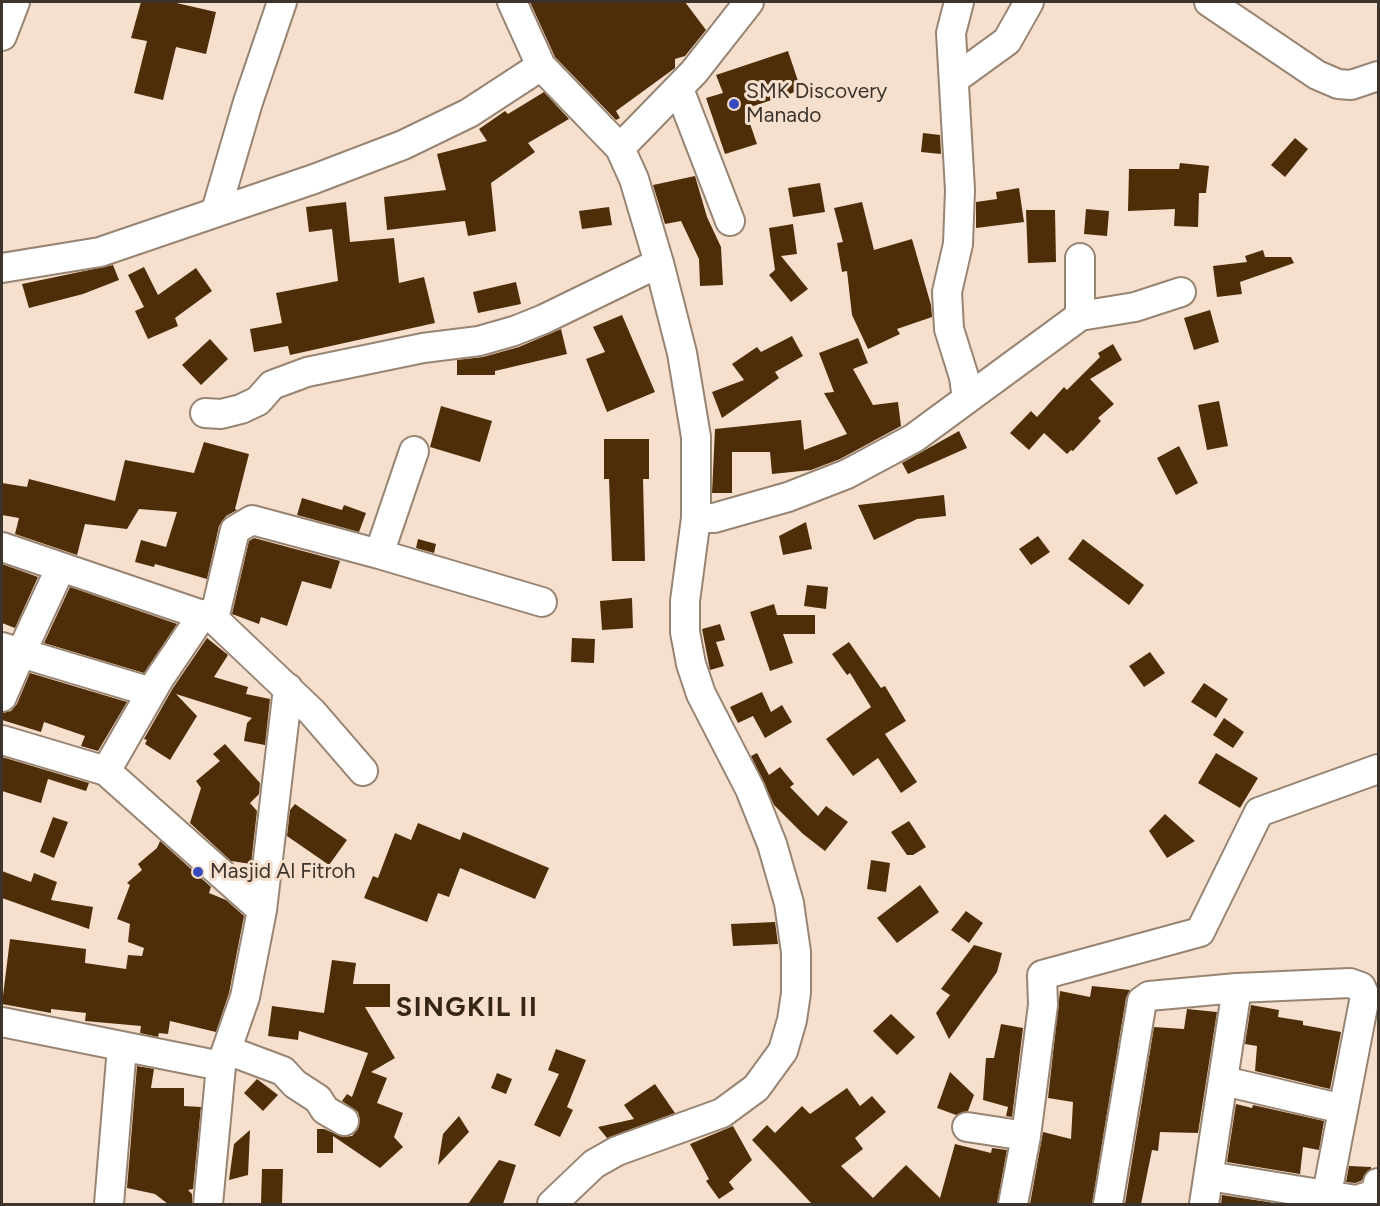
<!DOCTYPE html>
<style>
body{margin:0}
#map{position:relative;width:1380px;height:1206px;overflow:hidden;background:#f6e0cd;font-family:Figtree,sans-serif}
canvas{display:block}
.frame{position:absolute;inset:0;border:3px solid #3b332c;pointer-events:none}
</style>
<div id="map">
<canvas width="1380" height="1206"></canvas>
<div class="frame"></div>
</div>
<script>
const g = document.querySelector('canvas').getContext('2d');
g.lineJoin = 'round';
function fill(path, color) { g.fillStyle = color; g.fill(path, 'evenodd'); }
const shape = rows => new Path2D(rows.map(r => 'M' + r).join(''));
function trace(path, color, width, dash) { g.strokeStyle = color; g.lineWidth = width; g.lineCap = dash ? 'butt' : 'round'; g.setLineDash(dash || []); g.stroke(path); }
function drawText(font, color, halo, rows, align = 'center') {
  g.font = font + ' Figtree,sans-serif'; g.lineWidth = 6; g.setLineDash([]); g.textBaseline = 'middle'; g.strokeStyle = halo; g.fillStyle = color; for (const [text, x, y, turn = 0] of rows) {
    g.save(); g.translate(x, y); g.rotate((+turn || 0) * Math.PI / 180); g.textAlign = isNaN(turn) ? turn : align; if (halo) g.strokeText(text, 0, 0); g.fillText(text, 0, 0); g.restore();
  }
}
fill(shape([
 [141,2,172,2,216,12,206,54,176,47,163,100,134,93,147,41,131,38],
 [530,2,685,2,706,30,685,56,675,59,675,68,616,111,620,118,616,120,555,57],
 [788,51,801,90,745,109,757,144,725,154,706,98,723,93,716,75],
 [544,92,569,119,528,143,535,152,491,183,496,231,468,236,465,221,387,230,384,197,446,190,437,154,487,141,479,129,505,111,508,114],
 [923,133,940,135,941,154,921,152],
 [1295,138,1308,149,1285,177,1271,165],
 [1180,163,1209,166,1206,193,1199,193,1198,227,1174,226,1175,209,1128,211,1129,169,1179,169],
 [695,176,707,217,721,247,723,285,700,286,699,259,681,221,665,224,653,185],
 [820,183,825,212,793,217,788,188],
 [1019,188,1024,222,976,228,976,202,997,199,996,192],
 [346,202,350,242,394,238,399,283,424,277,435,323,290,355,288,346,254,352,250,329,282,323,276,293,338,281,332,229,309,232,306,207],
 [862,202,874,250,912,239,931,305,932,317,897,329,900,334,868,349,852,315,847,271,842,272,837,243,843,242,834,208],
 [609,207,612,225,582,229,579,211],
 [1086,209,1109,211,1107,236,1084,234],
 [1026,210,1055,210,1056,262,1028,263],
 [793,224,797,254,781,256,808,289,791,302,769,275,775,270,769,228],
 [1263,250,1265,257,1291,257,1294,263,1240,282,1242,294,1217,297,1213,266,1247,262,1245,256],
 [113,265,119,280,83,294,29,308,22,284],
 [144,267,158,295,196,268,212,291,175,318,178,326,148,339,135,311,144,307,128,275],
 [516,282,521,304,478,313,473,292],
 [1210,310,1219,342,1194,350,1184,318],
 [622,315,655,392,607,412,586,359,605,352,593,327],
 [561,329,567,354,495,371,495,375,457,375,457,360,483,357,519,347],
 [792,336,803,356,775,372,779,378,722,418,712,392,744,380,732,364,757,347,761,352],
 [858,338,868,363,853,369,873,405,898,402,901,426,840,459,811,470,772,474,770,452,732,452,732,493,712,493,715,429,801,420,804,450,847,434,824,393,834,392,819,353],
 [210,339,228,359,201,385,182,365],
 [1113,344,1122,360,1090,379,1114,404,1098,418,1101,421,1073,451,1071,450,1067,454,1044,433,1029,450,1010,433,1031,411,1037,417,1064,387,1067,390,1100,357,1098,353],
 [1219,401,1228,446,1207,450,1198,405],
 [441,406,492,421,480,462,430,447],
 [959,431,967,448,908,474,902,463],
 [604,439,649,439,649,479,643,479,645,561,612,561,609,479,604,479],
 [204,442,249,454,235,509,237,510,226,516,219,526,207,579,155,564,154,567,135,562,141,540,166,547,177,512,139,509,127,529,85,524,77,555,15,534,19,518,2,515,2,483,27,487,29,479,115,501,125,460,194,473],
 [1179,446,1198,483,1176,495,1157,458],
 [944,495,946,516,917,519,874,540,858,505],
 [302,498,342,510,344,505,366,513,359,532,297,515],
 [806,522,812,549,783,555,779,536],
 [1038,536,1050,552,1031,565,1019,549],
 [254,538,340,561,331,589,302,581,287,626,261,617,259,624,232,614,249,541],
 [418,539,436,544,434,553,416,548],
 [1083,539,1144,585,1129,605,1068,559],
 [2,564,38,577,15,628,2,623],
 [807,585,828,587,826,609,804,606],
 [70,587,177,624,144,673,44,643],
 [632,598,633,628,602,630,600,601],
 [774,604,777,615,815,615,815,634,783,634,793,663,770,671,750,612],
 [720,624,725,640,716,642,724,666,710,670,702,629],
 [207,638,228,655,214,677,248,687,246,694,270,699,265,745,244,741,247,723,252,718,176,694,197,716,170,760,145,744,147,740,144,739,173,688],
 [572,638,595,639,594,663,571,662],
 [849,642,881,688,885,686,906,721,885,734,917,782,901,793,878,758,853,776,826,739,871,707,850,673,847,675,832,654],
 [1150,652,1165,673,1144,687,1129,666],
 [30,673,127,702,98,751,81,746,85,736,44,722,41,732,2,720,2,713,11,711,17,704],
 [1204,683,1228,699,1216,718,1191,702],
 [762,692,771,712,782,705,792,722,765,738,753,716,738,723,730,707],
 [1224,718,1244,732,1233,748,1213,735],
 [225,744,260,783,259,794,250,803,257,811,251,864,231,861,190,823,201,788,196,781,220,761,213,754],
 [757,753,769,775,780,767,794,784,790,787,818,816,826,806,848,822,825,851,803,834,774,805,751,756],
 [1216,753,1258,778,1240,808,1198,783],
 [2,757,89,783,86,791,48,779,41,803,2,791],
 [295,804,347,840,329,865,287,836,290,810],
 [1165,814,1195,841,1167,858,1149,831],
 [53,817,68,822,54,858,40,852],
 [909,821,926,847,913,855,907,855,891,832],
 [418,823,460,840,463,832,549,868,535,899,460,868,449,897,438,893,427,922,364,898,373,876,378,878,395,833,411,840],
 [160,841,211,887,209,893,226,900,244,916,229,993,216,1032,170,1021,168,1034,159,1033,158,1037,140,1033,141,1026,85,1021,86,1013,51,1009,51,1013,2,1004,10,939,86,949,85,963,126,969,128,955,142,956,144,948,128,942,130,924,117,919,130,885,127,883,142,870,138,864,157,848],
 [871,860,890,863,886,892,867,889],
 [2,871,31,882,34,873,57,882,51,900,93,907,89,929,2,898],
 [920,885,939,912,897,943,877,918],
 [966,911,983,923,969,943,951,930],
 [775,922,778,944,733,946,731,924],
 [974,945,1002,953,997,972,949,1039,936,1013,950,995,941,989],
 [332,960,356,963,353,984,390,984,390,1007,365,1007,395,1058,371,1072,387,1078,377,1103,403,1113,394,1137,403,1147,380,1168,333,1136,333,1153,317,1153,317,1129,324,1129,343,1137,352,1136,358,1129,360,1120,358,1112,342,1101,347,1094,352,1097,368,1053,299,1031,298,1040,268,1036,272,1006,324,1013],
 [1092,986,1130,990,1126,998,1092,1204,1030,1204,1043,1132,1071,1139,1073,1102,1048,1098,1060,991,1090,997],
 [1251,1005,1279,1010,1278,1017,1303,1021,1303,1025,1341,1032,1330,1089,1255,1071,1257,1046,1245,1044],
 [1187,1009,1217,1012,1198,1133,1160,1132,1158,1151,1152,1150,1141,1204,1125,1204,1154,1027,1184,1029],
 [891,1014,915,1037,897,1055,873,1031],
 [1001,1024,1023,1028,1012,1117,1006,1116,1008,1107,983,1100,986,1058,994,1058],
 [556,1049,586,1060,567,1107,573,1110,560,1137,534,1125,559,1074,548,1070],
 [137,1066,154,1069,151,1088,184,1088,184,1106,201,1107,193,1189,188,1190,192,1194,192,1204,168,1204,155,1194,127,1188],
 [950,1072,974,1095,968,1111,956,1115,937,1108],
 [497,1073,512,1079,506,1094,491,1088],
 [257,1079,278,1095,263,1111,244,1093],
 [655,1084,675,1113,607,1138,598,1127,634,1119,624,1105],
 [847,1088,860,1106,872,1096,886,1112,855,1138,863,1149,841,1166,873,1198,906,1165,940,1198,955,1144,991,1153,992,1148,1007,1150,997,1204,812,1204,752,1140,767,1125,775,1133,802,1106,810,1114],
 [1236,1104,1252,1108,1253,1105,1324,1121,1319,1150,1303,1147,1300,1174,1227,1162],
 [459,1116,469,1132,438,1165,443,1134],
 [733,1126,752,1160,729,1182,734,1189,719,1199,706,1181,709,1179,690,1144],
 [250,1130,248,1175,229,1180,234,1144],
 [499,1160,516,1165,503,1204,468,1204],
 [1349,1166,1371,1167,1371,1169,1361,1181,1355,1183,1346,1182],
 [262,1169,283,1169,282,1204,261,1204],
 [1222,1195,1281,1204,1221,1204]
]), '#4e2e09');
const minor = shape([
 [512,2,541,66],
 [959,2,951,33,960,190,958,244,947,292,949,329,964,377,967,399],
 [1209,2,1317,75,1338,84,1351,85,1378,76],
 [2,36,15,2],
 [956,78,1007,41,1029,2],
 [679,89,730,221],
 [620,148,694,72,749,2],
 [216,211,248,102,282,2],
 [2,268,100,252,314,179,403,145,469,113,541,66,620,148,634,179,659,263,682,353,696,437,696,518,685,601,685,632,691,664,701,694,750,789,772,844,789,903,796,952,796,993,792,1020,783,1051,756,1088,722,1113,617,1151,594,1164,552,1204],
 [1080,316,1135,307,1181,292],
 [205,413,221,414,241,409,258,401,272,385,307,372,423,348,479,341,514,331,544,319,659,263],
 [696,518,714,518,788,497,847,474,914,438,1080,316,1080,258],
 [2,547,214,619,312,712,363,771],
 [379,554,542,602],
 [61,567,21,653,151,692],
 [214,619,235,530,252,520,379,554,414,451],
 [2,647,21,653,2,697],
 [2,740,106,771,262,910],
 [106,771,159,679,203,614],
 [2,1022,221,1066],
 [227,1050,283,1071,295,1084,318,1099,325,1110,344,1121],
 [1224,1081,1343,1109],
 [967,1127,1026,1136,1013,1204],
 [1026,1136,1043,1005,1042,975,1200,932,1259,812,1378,769],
 [1209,1176,1356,1200,1375,1194,1378,1183],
 [109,1204,122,1047],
 [208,1204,221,1066,245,997,262,910,288,688],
 [1108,1204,1142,1001,1149,996,1237,988,1350,983,1361,987,1365,996,1325,1204],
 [1204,1204,1237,988]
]);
trace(minor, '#978472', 32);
trace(minor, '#fff', 28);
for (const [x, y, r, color] of [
 [734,104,6,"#374abd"],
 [198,872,6,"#374abd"]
]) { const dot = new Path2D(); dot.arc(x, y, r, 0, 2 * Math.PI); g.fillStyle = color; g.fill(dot); trace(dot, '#f6e0cd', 2); }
drawText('21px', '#3b332c', '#f6e0cd', [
 ["SMK Discovery",746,92],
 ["Manado",746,116],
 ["Masjid Al Fitroh",210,872]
], 'left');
g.letterSpacing = '1.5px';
drawText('bold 27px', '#362617', '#f6e0cd', [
 ["SINGKIL II",467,1008]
]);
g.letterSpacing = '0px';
</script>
